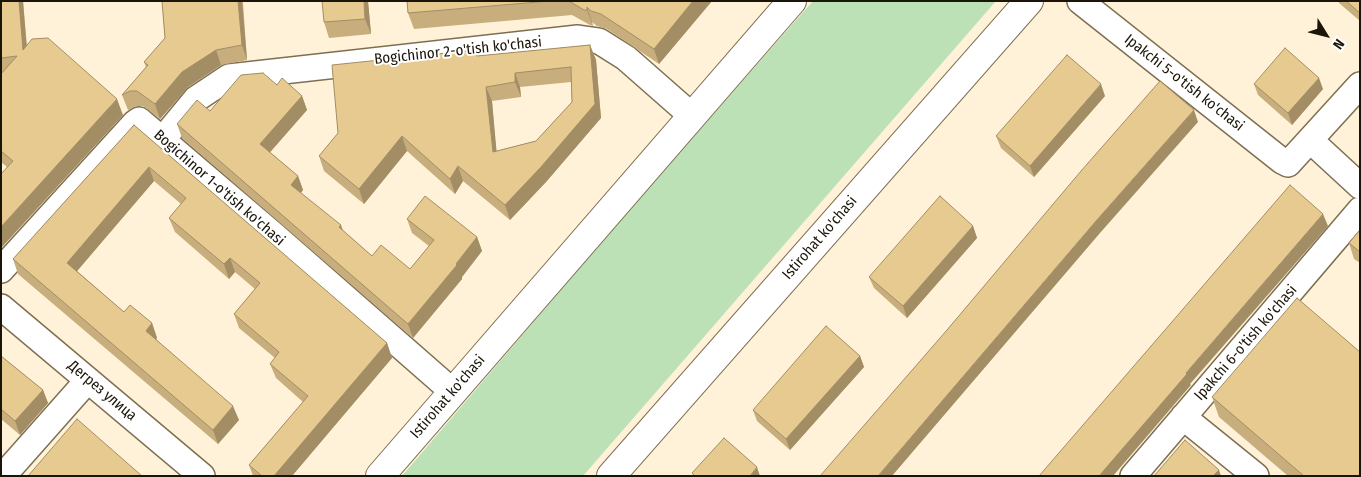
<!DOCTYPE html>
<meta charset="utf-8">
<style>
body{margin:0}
#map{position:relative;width:1361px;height:477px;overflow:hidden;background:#fff2d8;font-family:"Fira Sans Condensed",sans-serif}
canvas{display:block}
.frame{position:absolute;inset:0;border:2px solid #1b1509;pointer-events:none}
.north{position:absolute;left:1301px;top:10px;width:50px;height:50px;-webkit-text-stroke:4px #fff;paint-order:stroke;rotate:126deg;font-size:14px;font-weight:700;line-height:20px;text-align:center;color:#1b1509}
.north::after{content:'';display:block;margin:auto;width:18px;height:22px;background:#1b1509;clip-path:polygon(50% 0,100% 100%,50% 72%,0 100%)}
</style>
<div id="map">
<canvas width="1361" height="477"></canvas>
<div class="frame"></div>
<div class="north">N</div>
</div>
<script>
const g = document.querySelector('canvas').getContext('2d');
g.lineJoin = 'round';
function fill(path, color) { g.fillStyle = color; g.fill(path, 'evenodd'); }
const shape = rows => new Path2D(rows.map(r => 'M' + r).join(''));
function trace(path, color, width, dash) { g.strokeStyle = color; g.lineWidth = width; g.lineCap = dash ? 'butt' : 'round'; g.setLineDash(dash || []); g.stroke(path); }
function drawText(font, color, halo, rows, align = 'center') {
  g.font = font + ' "Fira Sans Condensed",sans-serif'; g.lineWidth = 4; g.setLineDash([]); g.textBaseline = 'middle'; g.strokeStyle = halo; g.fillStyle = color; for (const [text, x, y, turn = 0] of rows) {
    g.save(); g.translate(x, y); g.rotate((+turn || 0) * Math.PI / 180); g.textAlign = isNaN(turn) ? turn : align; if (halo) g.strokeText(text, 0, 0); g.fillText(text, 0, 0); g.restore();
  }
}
fill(shape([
 [813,1,996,1,583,476,402,476,649,187]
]), '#bde1b6');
const minor = shape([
 [1080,1,1282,161,1288,164,1360,85],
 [163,139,196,99,229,77,578,38,599,41,626,58,692,116],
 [1310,140,1360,186],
 [1,270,135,123,139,120,275,236,452,391],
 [1,307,202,476],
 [1183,417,1256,476],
 [3,476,88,380],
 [1133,476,1360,210]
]);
const secondary = shape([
 [380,476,792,1],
 [611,476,1029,1]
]);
trace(minor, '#7e6f52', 28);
trace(secondary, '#7e6f52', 30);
trace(minor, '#fff', 25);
trace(secondary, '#fff', 28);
fill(shape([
 [1,1,23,1,27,46,123,115,1,248,1,174,7,167,1,162,1,74,2,73,1,74],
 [162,1,246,1,243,2,247,60,221,65,188,87,160,119,143,106,136,106,128,110,122,95,146,67,144,62,165,38],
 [368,1,371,34,329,38,324,22],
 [407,1,712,1,659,64,607,29,597,26,592,22,593,26,590,25,572,15,414,29,408,13],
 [1338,1,1360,1,1360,21,1339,3],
 [590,45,596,60,601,118,546,182,510,220,463,181,455,194,407,151,364,204,324,171,319,156,478,56],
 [571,82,572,102,536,141,496,151,492,101,521,97,520,87],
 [1254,84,1323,89,1292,125,1258,95],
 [277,85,302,96,307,110,270,152,298,176,303,190,301,193,372,256,410,269,429,246,412,233,407,219,477,237,482,251,462,277,462,279,413,338,182,138,177,124],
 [1105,96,1034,177,1001,148,996,136],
 [134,125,387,343,392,358,292,476,253,476,249,465,303,402,276,378,270,364,275,358,239,328,234,314,255,289,235,272,229,279,175,232,169,218,181,204,154,181,77,271,124,312,152,323,157,338,156,339,239,420,218,444,18,274,13,259],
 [973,226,977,238,907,318,874,288,869,277],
 [1360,230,1360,263,1354,259,1349,243],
 [1,356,43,390,48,403,20,435,1,419],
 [860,356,864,367,790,450,757,421,753,410],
 [1212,397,1360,476,1288,476,1219,417]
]), '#c7ae7c');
fill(shape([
 [19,1,23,1,28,65,23,50],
 [238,1,242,1,247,60,242,45],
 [364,1,368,1,371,34,365,19],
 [693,1,712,1,659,64,654,49],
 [587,7,592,22,593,26,587,10],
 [590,45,596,60,601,118,546,182,510,220,505,205,595,104],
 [216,50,221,65,188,87,160,119,155,104,182,72],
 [515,73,520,87,521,97,515,82],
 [1319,78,1323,89,1292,125,1288,113],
 [1101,84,1105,96,1034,177,1030,166],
 [486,87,492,101,498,167,493,152],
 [302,96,307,110,265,158,260,144],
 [117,99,123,115,1,248,1,227],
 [1194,110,1198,122,1100,233,892,476,878,476,1096,221],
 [402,136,407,151,364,204,359,189],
 [458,166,463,181,455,194,450,179],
 [149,167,154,181,72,277,67,263],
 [298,176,303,190,296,199,291,185],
 [1323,214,1328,226,1190,384,1191,385,1113,476,1099,476,1186,373],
 [341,225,346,239,339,227],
 [973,226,977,238,907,318,903,306],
 [477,237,482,251,462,277,462,279,413,338,408,324],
 [230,258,235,272,229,279,224,264],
 [152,323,157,338,151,345,146,331],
 [387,343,392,358,292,476,274,476],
 [860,356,864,367,790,450,786,439],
 [43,390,48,403,20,435,15,421],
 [233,406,239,420,218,444,213,430],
 [757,467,760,476,750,476],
 [1219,470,1221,476,1213,476]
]), '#a28d65');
const building = shape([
 [1,1,19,1,23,50,32,39,48,38,117,99,1,227,1,174,13,161,1,151,1,74,17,56,1,58,1,1],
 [162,1,238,1,242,45,216,50,182,72,155,104,137,91,130,91,122,95,148,65,144,62,165,38,162,1],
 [322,1,364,1,365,19,324,22,322,1],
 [407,1,550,1,408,13,407,1],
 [569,1,693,1,654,49,601,14,591,11,587,7,587,10,584,10,569,1],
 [1346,1,1360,1,1360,13,1346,1],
 [590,45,595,104,541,167,505,205,458,166,450,179,402,136,359,189,319,156,338,133,332,65,476,50,477,56,590,45],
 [571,67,572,102,536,141,493,152,486,87,515,82,515,73,571,67],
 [1285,48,1319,78,1288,113,1254,84,1285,48],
 [1067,55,1101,84,1030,166,996,136,1067,55],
 [263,73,277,85,282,78,302,96,260,144,298,176,291,185,341,225,339,227,372,256,381,245,410,269,434,240,407,219,425,196,477,237,456,264,457,265,408,324,177,124,197,100,210,111,241,75,263,73],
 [1160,81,1194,110,1096,221,878,476,820,476,947,330,1081,171,1160,81],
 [134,125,387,343,274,476,262,476,249,465,308,396,270,364,279,352,234,314,260,283,230,258,224,264,169,218,186,198,149,167,67,263,124,312,130,305,152,323,146,331,233,406,213,430,13,259,134,125],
 [1290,185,1323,214,1186,373,1187,374,1099,476,1039,476,1290,185],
 [940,196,973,226,903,306,869,277,940,196],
 [1360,230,1360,252,1349,243,1360,230],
 [1297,298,1360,352,1360,476,1304,476,1212,397,1297,298],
 [826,326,860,356,786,439,753,410,826,326],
 [1,356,43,390,15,421,1,409,1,356],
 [77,419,142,476,28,476,77,419],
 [724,438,757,467,750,476,695,476,692,473,724,438],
 [1185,440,1219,470,1213,476,1154,476,1185,440]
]);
fill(building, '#e7ca90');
trace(building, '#a28d65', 1);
drawText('15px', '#1b1509', '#fff', [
 ["Bogichinor 2-o'tish ko'chasi",458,51,-6],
 ["Ipakchi 5-o'tish ko'chasi",1184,83,38],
 ["Bogichinor 1-o'tish ko'chasi",219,188,41],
 ["Istirohat ko'chasi",820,238,-49],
 ["Ipakchi 6-o'tish ko'chasi",1246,343,-49],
 ["Дегрез улица",102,391,40],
 ["Istirohat ko'chasi",448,397,-49]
]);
</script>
